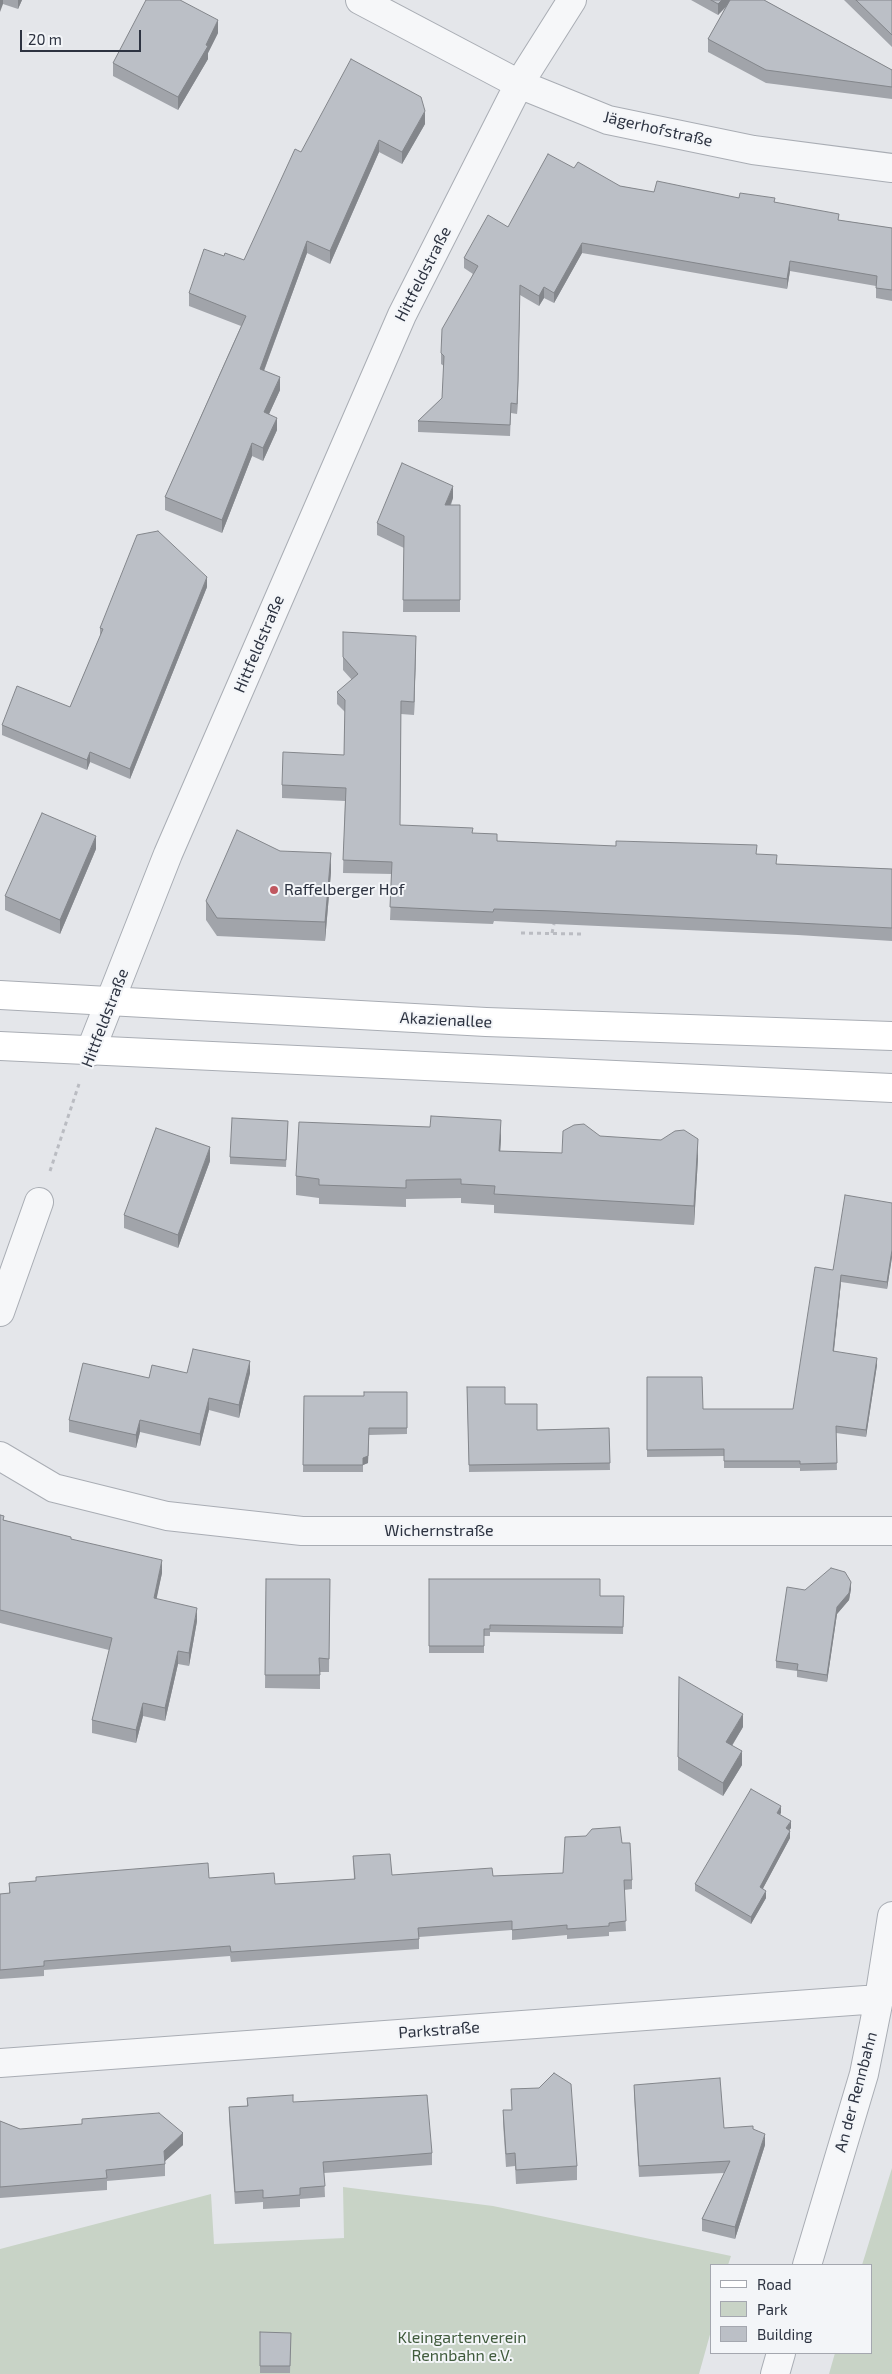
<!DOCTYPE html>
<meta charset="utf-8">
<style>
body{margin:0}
#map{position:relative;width:892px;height:2374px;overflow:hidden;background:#e4e6ea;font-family:"Exo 2",sans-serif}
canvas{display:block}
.legend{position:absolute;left:710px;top:2264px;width:162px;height:90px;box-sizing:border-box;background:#f3f5f8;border:1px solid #a4a7af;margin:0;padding:6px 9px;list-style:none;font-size:15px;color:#2d3341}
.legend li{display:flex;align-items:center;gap:10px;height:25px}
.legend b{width:25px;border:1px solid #a4a7af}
.scale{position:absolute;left:20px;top:30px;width:121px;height:22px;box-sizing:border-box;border:2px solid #2d3341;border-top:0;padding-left:6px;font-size:15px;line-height:18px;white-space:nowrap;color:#2d3341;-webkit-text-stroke:4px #f3f5f8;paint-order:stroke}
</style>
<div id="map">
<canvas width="892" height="2374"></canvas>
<ul class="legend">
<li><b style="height:6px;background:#fff"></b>Road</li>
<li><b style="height:14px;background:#c8d3c6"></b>Park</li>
<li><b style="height:14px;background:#bbbfc6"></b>Building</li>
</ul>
<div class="scale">20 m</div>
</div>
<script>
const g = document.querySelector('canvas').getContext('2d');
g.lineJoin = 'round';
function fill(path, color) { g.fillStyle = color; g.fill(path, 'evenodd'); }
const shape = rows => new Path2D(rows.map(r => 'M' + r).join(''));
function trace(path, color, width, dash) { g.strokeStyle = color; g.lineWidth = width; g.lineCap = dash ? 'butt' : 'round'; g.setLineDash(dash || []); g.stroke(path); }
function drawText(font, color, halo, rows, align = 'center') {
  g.font = font + ' "Exo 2",sans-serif'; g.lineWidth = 4; g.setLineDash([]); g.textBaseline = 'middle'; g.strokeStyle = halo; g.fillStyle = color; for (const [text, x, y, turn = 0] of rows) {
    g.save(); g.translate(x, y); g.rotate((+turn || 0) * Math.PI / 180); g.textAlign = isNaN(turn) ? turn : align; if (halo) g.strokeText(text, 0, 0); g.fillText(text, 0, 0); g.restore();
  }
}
fill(shape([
 [892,2168,892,2374,829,2374,835,2353,871,2353,871,2265,862,2265],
 [343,2187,493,2206,731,2256,728,2265,711,2265,711,2331,699,2374,0,2374,0,2249,211,2194,214,2244,344,2238]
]), '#c8d3c6');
const minor = shape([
 [360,0,519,84,608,120,753,150,892,168],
 [90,1052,168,854,402,315,519,84,572,0],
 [0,1312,39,1202],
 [0,1456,54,1488,167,1516,302,1531,892,1531],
 [0,2063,879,1999],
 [807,2265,864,2074,879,1999,892,1916],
 [775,2374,781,2353]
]);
const secondary = shape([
 [0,995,486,1022,892,1036],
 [0,1046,892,1088]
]);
trace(minor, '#a9adb4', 30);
trace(secondary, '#a9adb4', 30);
trace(shape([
 [521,933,583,934],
 [552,933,554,924],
 [50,1171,79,1084]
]), '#babcc2', 3, [4, 4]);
trace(minor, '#f6f7f9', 28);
trace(secondary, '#fff', 28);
fill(shape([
 [0,0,22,0,18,9,3,4],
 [691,0,764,0,892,70,892,99,766,83,708,52,708,39,726,7,718,15],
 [844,0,892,0,892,47],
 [218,33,208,53,208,59,178,110,113,76,113,63],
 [425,124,402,164,379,152,330,264,307,253,264,371,280,390,269,414,277,430,263,461,252,456,222,533,165,510,165,497,241,326,189,306,189,293,224,256,244,260,301,152],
 [574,168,620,186,654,192,739,198,775,202,839,220,892,228,892,301,876,298,876,286,790,271,787,289,582,253,554,303,544,298,539,306,520,295,518,391,517,414,511,413,510,436,418,432,418,421,442,398,444,366,441,364,441,353,473,274,464,268,464,258,508,227],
 [453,498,451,505,460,505,460,612,403,612,404,548,377,535,377,523],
 [207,587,130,779,90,762,87,770,2,735,2,725,70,707,100,636,100,628],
 [343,632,416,648,414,715,401,714,400,825,472,833,497,841,757,854,777,864,892,869,892,941,798,935,554,924,494,921,493,924,390,920,392,874,343,873,345,801,282,798,282,785,344,755,345,712,337,704,337,692,352,680,343,670],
 [96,849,60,934,5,910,5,896],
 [280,851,331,872,325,941,217,936,206,920,206,901],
 [288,1121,286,1167,230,1164,230,1157],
 [600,1136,698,1158,694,1225,494,1213,494,1205,461,1203,461,1198,406,1199,406,1207,319,1204,319,1198,296,1195,296,1176,501,1139,500,1151,562,1153],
 [210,1161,178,1248,124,1228,124,1215],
 [892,1203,892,1257,887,1289,841,1282,834,1351,877,1365,866,1437,836,1433,837,1470,800,1471,800,1468,724,1468,724,1456,647,1457,647,1377,703,1409,793,1409,833,1270],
 [187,1373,250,1373,239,1418,209,1410,200,1446,140,1432,136,1448,69,1432,69,1420,149,1378],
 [467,1387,505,1404,537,1430,609,1428,610,1470,469,1472],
 [407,1392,407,1434,369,1435,368,1463,363,1465,363,1472,303,1472,304,1396,364,1396],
 [0,1515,4,1520,71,1539,162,1573,156,1599,197,1621,189,1666,178,1664,165,1721,143,1716,136,1743,92,1733,92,1720,109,1650,0,1623],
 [266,1579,330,1579,329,1672,320,1672,320,1689,265,1688],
 [429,1579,600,1596,624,1596,623,1634,490,1632,490,1636,484,1636,484,1653,429,1653],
 [851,1589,849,1600,837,1614,827,1682,797,1677,797,1671,776,1668,776,1661,805,1590],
 [743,1727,732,1746,742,1765,723,1796,678,1770,678,1757],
 [781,1813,780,1814,791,1828,789,1830,790,1838,763,1888,766,1898,751,1924,695,1891,695,1884],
 [622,1843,632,1880,632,1889,624,1890,626,1931,609,1932,609,1936,567,1939,567,1935,512,1940,512,1930,419,1937,419,1949,231,1962,230,1956,44,1970,44,1976,0,1979,0,1894,9,1893,9,1883,36,1881,36,1877,209,1878,275,1884,354,1879,353,1856,392,1875,493,1876,563,1873],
 [634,2085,724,2128,753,2129,765,2145,735,2239,702,2231,702,2219,724,2173,639,2177,634,2096],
 [511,2089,577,2166,577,2180,516,2184,515,2166,506,2167,503,2123,503,2110,512,2110],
 [247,2098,293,2102,432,2153,432,2165,324,2173,325,2197,300,2199,300,2207,263,2209,263,2202,235,2204,229,2118,229,2107,247,2106],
 [0,2121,20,2129,183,2145,165,2161,165,2176,107,2181,107,2190,0,2198],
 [291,2333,290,2373,260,2373,260,2366]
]), '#a1a4aa');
fill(shape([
 [0,0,3,0,3,4,0,12],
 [18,0,22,0,18,9],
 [722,0,732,0,718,15,718,4],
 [218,20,218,33,208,53,208,59,178,110,178,97],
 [425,111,425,124,402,164,402,152],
 [379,140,379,152,330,264,330,251],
 [307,241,307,253,260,381,260,369],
 [582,243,582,253,554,303,554,293],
 [790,261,790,271,787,289,787,279],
 [520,285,518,391,517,414,517,404],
 [544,287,544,298,539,306,539,296],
 [280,377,280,390,264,425,264,412],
 [277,418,277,430,263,461,263,448],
 [252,443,252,456,222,533,222,520],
 [453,486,453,498,445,517,445,505],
 [207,577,207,587,130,779,130,769],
 [416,636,416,648,414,715,414,702],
 [90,752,90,762,87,770,87,760],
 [96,836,96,849,60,934,60,920],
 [331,853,331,872,325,941,325,922],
 [501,1120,501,1139,499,1170,499,1151],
 [698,1139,698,1158,694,1225,694,1206],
 [210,1147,210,1161,178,1248,178,1235],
 [892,1250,892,1257,887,1289,887,1282],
 [841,1275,841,1282,833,1358,833,1351],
 [877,1358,877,1365,866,1437,866,1430],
 [250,1361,250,1373,239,1418,239,1405],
 [209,1398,209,1410,200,1446,200,1434],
 [140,1420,140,1432,136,1448,136,1435],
 [369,1428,368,1463,363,1465,363,1458],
 [162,1560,162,1573,154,1611,154,1598],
 [851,1582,851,1589,849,1600,837,1614,827,1682,827,1675,837,1607],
 [197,1608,197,1621,189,1666,189,1653],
 [178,1651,178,1664,165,1721,165,1708],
 [143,1703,143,1716,136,1743,136,1730],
 [743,1714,743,1727,726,1755,726,1742],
 [742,1751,742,1765,723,1796,723,1783],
 [781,1806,781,1813,777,1820,777,1813],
 [791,1821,791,1828,786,1835,786,1828],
 [790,1831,790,1838,760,1894,760,1887],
 [766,1891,766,1898,751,1924,751,1917],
 [183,2133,183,2145,164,2162,164,2151],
 [765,2134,765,2145,735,2239,735,2227]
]), '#83868b');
const building = shape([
 [146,0,180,0,218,20,206,45,208,46,178,97,113,63,146,0],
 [711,0,722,0,718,4,711,0],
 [730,0,764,0,892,70,892,87,766,70,708,39,730,0],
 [856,0,892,0,892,35,856,0],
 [351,59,421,97,425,111,402,152,379,140,330,251,307,241,260,369,280,377,264,412,277,418,263,448,252,443,222,520,165,497,246,316,189,293,204,249,224,256,225,253,244,260,295,149,301,152,351,59],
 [548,154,574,168,578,162,620,186,654,192,657,181,739,198,740,193,775,198,774,202,839,214,838,220,892,228,892,290,876,288,877,276,790,261,787,279,582,243,554,293,544,287,539,296,520,285,518,381,517,404,511,403,510,425,418,421,442,398,444,356,441,353,442,329,478,266,464,258,488,215,508,227,548,154],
 [402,463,453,486,445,505,460,505,460,600,403,600,404,536,377,523,402,463],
 [158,531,207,577,130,769,90,752,87,760,2,725,17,686,70,707,103,629,100,628,137,535,158,531],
 [343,632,416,636,414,702,401,701,400,825,473,828,472,833,497,834,497,841,616,846,616,841,757,845,756,854,777,855,776,864,892,869,892,928,798,923,554,911,494,909,493,912,390,907,392,862,343,860,346,788,282,785,283,752,344,755,345,700,337,692,358,674,343,657,343,632],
 [42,813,96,836,60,920,5,896,42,813],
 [237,830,280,851,331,853,325,922,217,918,206,901,237,830],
 [431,1116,501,1120,499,1151,562,1153,563,1131,574,1125,584,1124,600,1136,661,1140,675,1131,684,1130,698,1139,694,1206,494,1194,495,1186,461,1184,461,1179,406,1180,406,1188,319,1185,319,1179,296,1176,299,1122,430,1127,431,1116],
 [232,1118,288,1121,286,1160,230,1157,232,1118],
 [156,1128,210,1147,178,1235,124,1215,156,1128],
 [845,1195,892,1203,892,1250,887,1282,841,1275,833,1351,877,1358,866,1430,836,1426,837,1463,800,1464,800,1461,724,1461,724,1449,647,1450,647,1377,702,1377,703,1409,793,1409,815,1267,833,1270,845,1195],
 [193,1349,250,1361,239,1405,209,1398,200,1434,140,1420,136,1435,69,1420,83,1363,149,1378,152,1365,187,1373,193,1349],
 [467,1387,505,1387,505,1404,537,1404,537,1430,609,1428,610,1463,469,1465,467,1387],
 [364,1392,407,1392,407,1428,369,1428,368,1456,363,1458,363,1465,303,1465,304,1396,364,1396,364,1392],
 [0,1515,4,1516,3,1520,71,1537,71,1539,162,1560,154,1598,197,1608,189,1653,178,1651,165,1708,143,1703,136,1730,92,1720,112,1638,0,1610,0,1515],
 [831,1568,845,1572,851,1582,849,1593,837,1607,827,1675,797,1670,798,1664,776,1661,787,1587,805,1590,831,1568],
 [266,1579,330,1579,329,1659,319,1658,320,1675,265,1675,266,1579],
 [429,1579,600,1579,600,1596,624,1596,623,1627,490,1625,490,1629,484,1629,484,1646,429,1646,429,1579],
 [679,1677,743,1714,726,1742,742,1751,723,1783,678,1757,679,1677],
 [751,1789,781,1806,777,1813,791,1821,786,1828,790,1831,760,1887,766,1891,751,1917,695,1884,751,1789],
 [620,1827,622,1843,630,1843,632,1880,624,1880,626,1921,609,1923,609,1926,567,1929,567,1925,512,1930,512,1921,418,1928,419,1939,231,1952,230,1946,44,1961,44,1966,0,1970,0,1894,10,1893,9,1883,36,1881,36,1877,208,1863,209,1878,274,1873,275,1884,355,1879,353,1856,390,1854,392,1875,492,1868,493,1876,563,1873,565,1837,586,1836,592,1829,620,1827],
 [554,2073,571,2084,577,2166,516,2170,515,2153,506,2154,503,2110,512,2110,511,2089,539,2088,554,2073],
 [720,2078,724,2128,753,2126,753,2129,765,2134,735,2227,702,2219,730,2161,639,2166,634,2085,720,2078],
 [293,2095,293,2102,427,2095,432,2153,323,2162,325,2186,300,2188,300,2195,263,2198,263,2190,235,2192,229,2107,248,2106,247,2098,293,2095],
 [159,2113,183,2133,164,2151,165,2164,106,2170,107,2178,0,2187,0,2121,20,2129,82,2124,82,2119,159,2113],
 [260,2332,291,2333,290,2366,260,2366,260,2332]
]);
fill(building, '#bbbfc6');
trace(building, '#83868b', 1);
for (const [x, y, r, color] of [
 [274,890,5,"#c05760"]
]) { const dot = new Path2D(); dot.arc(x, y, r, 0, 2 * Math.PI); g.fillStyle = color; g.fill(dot); trace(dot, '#f3f5f8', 2); }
drawText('16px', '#2d3341', '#f3f5f8', [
 ["Jägerhofstraße",658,129,13],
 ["Hittfeldstraße",423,274,-63],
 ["Hittfeldstraße",259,644,-67],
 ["Hittfeldstraße",105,1018,-69],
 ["Akazienallee",446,1020,3],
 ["Wichernstraße",439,1531],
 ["Parkstraße",439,2030,-4],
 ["An der Rennbahn",856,2092,-75]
]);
drawText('16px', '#2d3341', '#f3f5f8', [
 ["Raffelberger Hof",284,890]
], 'left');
drawText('16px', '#405b3c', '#f3f5f8', [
 ["Kleingartenverein",462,2338],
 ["Rennbahn e.V.",462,2356]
]);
</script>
